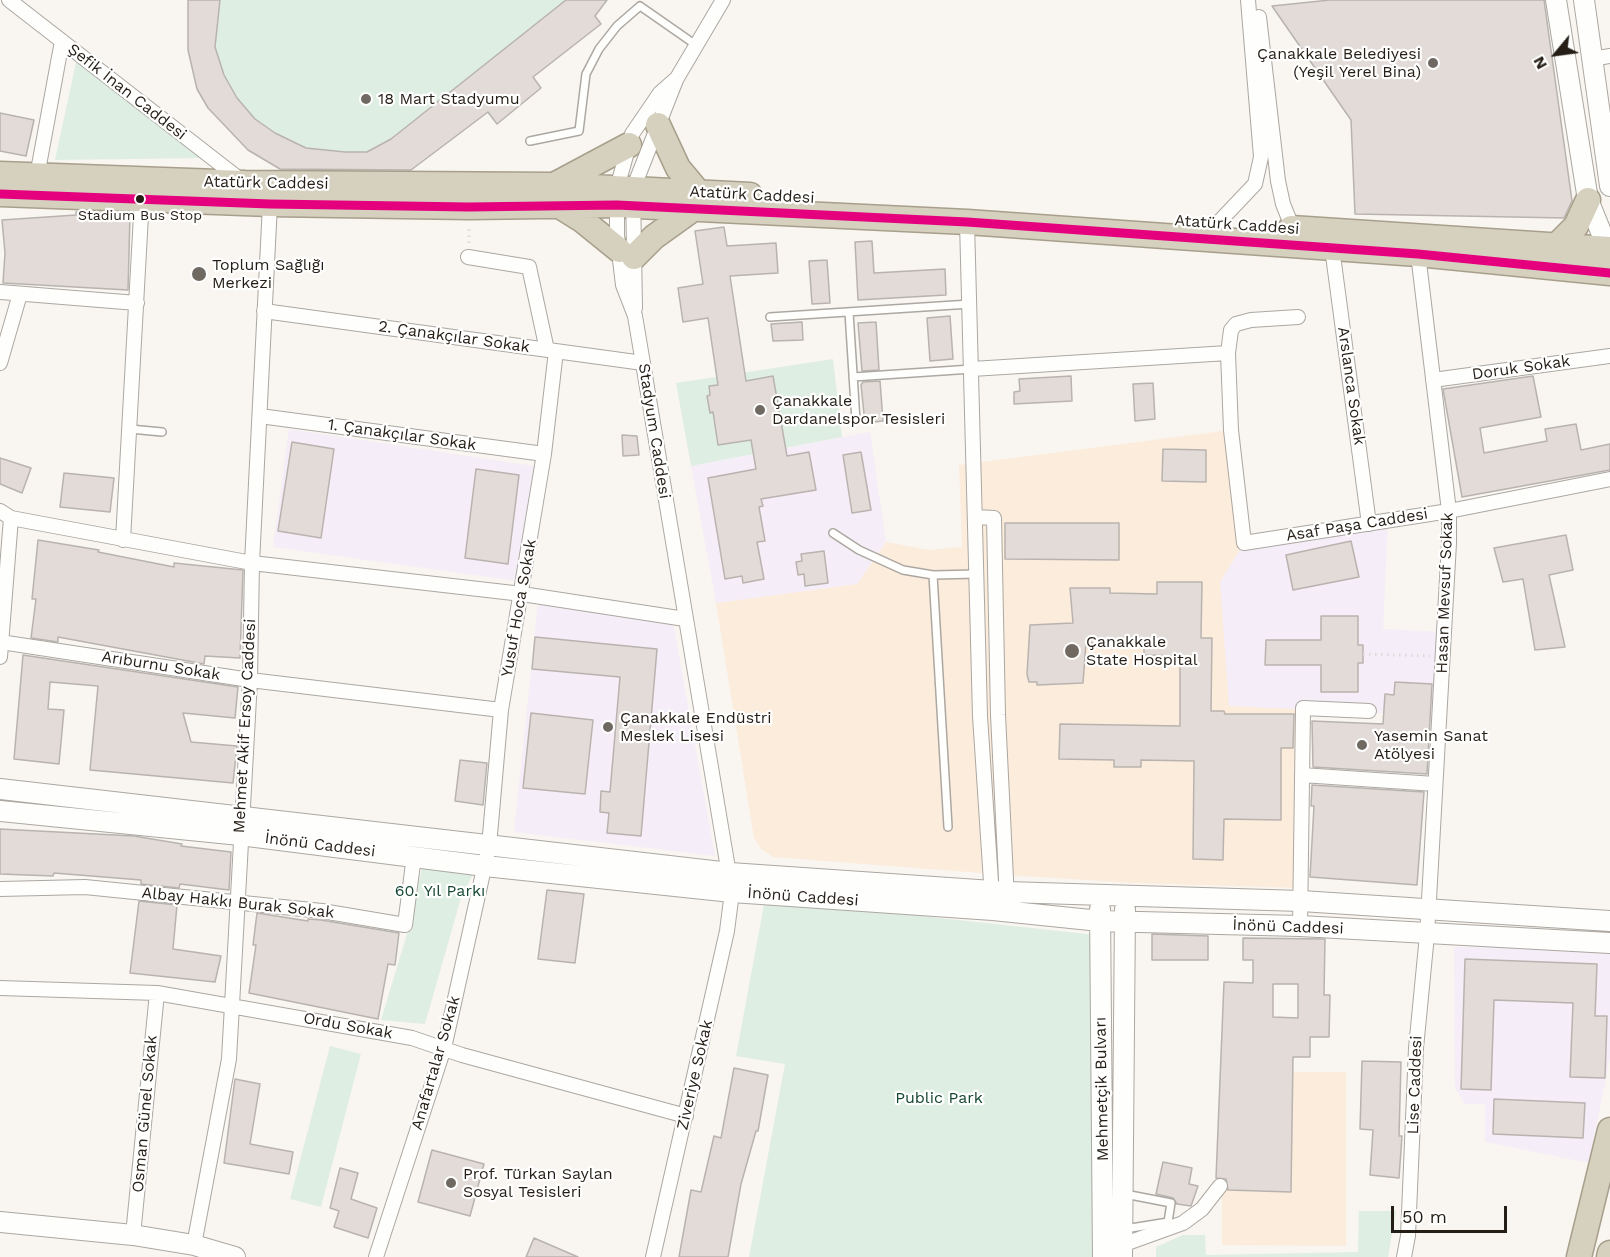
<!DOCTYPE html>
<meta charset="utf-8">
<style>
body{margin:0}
#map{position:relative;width:1610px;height:1257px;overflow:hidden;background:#f9f5f0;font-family:"Work Sans",sans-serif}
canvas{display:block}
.north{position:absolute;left:1526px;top:24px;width:60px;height:60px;-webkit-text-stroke:4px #fff;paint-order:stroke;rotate:241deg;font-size:16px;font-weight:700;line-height:24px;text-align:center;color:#251e16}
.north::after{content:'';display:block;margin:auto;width:21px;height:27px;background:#251e16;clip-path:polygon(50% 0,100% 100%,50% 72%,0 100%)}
.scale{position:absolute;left:1391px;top:1206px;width:116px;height:27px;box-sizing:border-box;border:3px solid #251e16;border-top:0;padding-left:8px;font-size:18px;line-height:21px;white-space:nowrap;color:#251e16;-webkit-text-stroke:4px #fff;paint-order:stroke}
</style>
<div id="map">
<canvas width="1610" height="1257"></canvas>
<div class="north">N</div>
<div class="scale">50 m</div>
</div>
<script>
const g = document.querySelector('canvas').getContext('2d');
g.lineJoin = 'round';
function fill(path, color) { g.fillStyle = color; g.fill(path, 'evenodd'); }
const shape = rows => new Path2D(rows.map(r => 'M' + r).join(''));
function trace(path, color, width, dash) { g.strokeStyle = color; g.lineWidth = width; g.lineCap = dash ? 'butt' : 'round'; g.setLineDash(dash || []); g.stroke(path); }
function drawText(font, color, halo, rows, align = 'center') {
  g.font = font + ' "Work Sans",sans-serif'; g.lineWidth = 4.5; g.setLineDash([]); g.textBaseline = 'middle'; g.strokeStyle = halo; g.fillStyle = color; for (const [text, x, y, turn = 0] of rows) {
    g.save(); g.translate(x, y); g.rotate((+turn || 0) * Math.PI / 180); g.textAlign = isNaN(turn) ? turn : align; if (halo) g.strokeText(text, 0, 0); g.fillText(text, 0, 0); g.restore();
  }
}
fill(shape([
 [1231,430,1244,543,1229,706,1303,708,1300,888,1135,883,1007,875,773,857,761,849,754,838,716,603,857,584,886,542,929,550,962,547,959,465],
 [1293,1072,1346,1072,1346,1246,1222,1245,1222,1190,1291,1192]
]), '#fcecdb');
fill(shape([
 [289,429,534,466,517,581,273,547],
 [870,432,886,542,857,584,716,603,691,466],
 [1388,521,1383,629,1446,632,1440,716,1229,706,1220,582,1244,543],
 [538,602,673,622,715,856,514,832],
 [1454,947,1610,948,1610,1057,1589,1163,1485,1142,1485,1104,1465,1104,1455,1088]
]), '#f5edf7');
fill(shape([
 [188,0,607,0,595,16,601,24,533,77,541,88,497,124,487,113,409,172,410,179,282,170,248,150,208,108,197,89,188,50],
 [77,58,206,158,55,160],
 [833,359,842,437,691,466,676,383],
 [423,862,476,868,461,898,425,1024,381,1020,410,924],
 [765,899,1096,935,1099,1257,749,1257,785,1064,736,1056],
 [330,1046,361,1054,321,1207,290,1199],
 [1359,1211,1396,1211,1388,1257,1156,1257,1156,1247,1183,1235,1205,1235,1206,1255,1358,1252]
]), '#dfeee3');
const building = shape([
 [188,0,220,0,215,47,224,75,237,98,255,119,275,133,306,148,345,152,367,152,391,139,566,0,607,0,595,16,601,24,533,77,541,88,497,124,488,112,411,170,280,169,248,150,208,108,197,89,188,50,188,0],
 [1330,0,1544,0,1572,201,1564,218,1355,214,1351,120,1272,6,1330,0],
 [0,113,34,120,26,156,0,151,0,113],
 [79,211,130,214,128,290,3,283,5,253,2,220,76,215,76,212,79,211],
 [724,227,727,246,776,243,778,273,730,276,746,381,773,376,787,456,809,452,816,490,761,499,763,506,759,507,765,541,757,542,764,579,743,583,742,576,725,579,708,478,756,469,751,440,718,445,713,412,710,413,707,396,710,395,709,386,718,385,708,318,683,322,678,288,703,284,695,231,724,227],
 [872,241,874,273,945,269,946,295,858,300,855,242,872,241],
 [827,260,830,303,812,304,809,261,827,260],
 [950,316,953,359,930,361,927,318,950,316],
 [802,322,803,340,773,341,771,324,802,322],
 [876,322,879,370,862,371,858,323,876,322],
 [1071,376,1072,401,1014,404,1014,392,1020,391,1019,379,1071,376],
 [1533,376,1541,417,1480,428,1484,453,1547,441,1545,429,1576,424,1581,450,1610,444,1610,470,1462,497,1443,389,1533,376],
 [880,381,883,421,865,423,861,385,863,382,880,381],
 [1153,383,1155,419,1135,421,1133,384,1153,383],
 [622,435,637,436,639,455,623,456,622,435],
 [292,442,334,449,321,538,278,531,292,442],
 [1163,449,1206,450,1206,482,1162,481,1163,449],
 [861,452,871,510,852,513,843,455,861,452],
 [0,458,31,468,22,493,0,484,0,458],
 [476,469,519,475,508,564,465,558,476,469],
 [64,473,114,478,110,512,60,507,64,473],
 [1005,523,1119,523,1119,560,1005,559,1005,523],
 [1566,535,1573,570,1549,575,1565,647,1535,650,1523,579,1503,582,1494,548,1566,535],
 [38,540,99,550,98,552,174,567,174,563,243,570,240,658,205,656,204,664,58,637,58,642,31,638,36,599,32,599,38,540],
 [1351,541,1359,577,1293,590,1286,555,1351,541],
 [824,551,828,583,805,586,804,574,798,575,796,562,802,561,801,554,824,551],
 [1157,582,1202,582,1201,638,1212,638,1211,711,1224,711,1225,714,1294,714,1293,748,1281,748,1281,820,1224,819,1223,860,1193,859,1194,761,1141,760,1141,767,1114,767,1114,760,1059,759,1060,724,1180,726,1180,656,1144,655,1144,643,1086,643,1083,683,1037,685,1037,682,1029,682,1027,674,1030,625,1073,623,1070,588,1110,588,1110,593,1157,594,1157,582],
 [1321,616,1358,616,1358,645,1363,645,1363,663,1358,663,1358,692,1321,692,1321,665,1265,665,1266,640,1321,640,1321,616],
 [535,637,657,649,641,836,607,833,609,813,600,812,601,791,610,792,620,677,532,669,535,637],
 [23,655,238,687,235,718,183,713,191,742,237,746,233,783,90,770,98,686,50,682,48,709,64,710,59,764,14,759,23,655],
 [1395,682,1432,684,1427,774,1313,767,1312,721,1383,724,1385,694,1394,695,1395,682],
 [531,713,593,720,585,794,523,788,531,713],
 [460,760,487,763,483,805,455,801,460,760],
 [1312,785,1424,792,1417,885,1310,877,1314,806,1311,806,1312,785],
 [0,829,134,836,182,844,181,846,231,852,229,890,180,884,179,888,141,884,141,880,54,873,53,876,0,874,0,829],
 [547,890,584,894,575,963,538,959,547,890],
 [139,901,177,905,173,949,221,956,215,982,130,973,139,901],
 [257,913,308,921,308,919,321,920,399,933,395,965,388,964,378,1019,249,993,256,945,253,945,257,913],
 [1152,934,1208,936,1208,960,1152,960,1152,934],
 [1243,938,1325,939,1324,995,1330,995,1329,1037,1310,1037,1310,1057,1293,1057,1291,1192,1228,1190,1226,1179,1216,1178,1224,982,1253,983,1253,960,1243,960,1243,938],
 [1273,984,1298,984,1298,1018,1273,1017,1273,984],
 [1465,959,1597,964,1595,1016,1607,1016,1605,1078,1570,1077,1573,1003,1494,1000,1491,1090,1461,1089,1465,959],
 [1362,1061,1401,1062,1399,1136,1402,1136,1399,1178,1370,1175,1373,1130,1360,1129,1362,1061],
 [734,1068,768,1075,758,1131,756,1131,741,1184,728,1257,679,1257,691,1190,701,1192,714,1136,721,1138,734,1068],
 [235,1079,260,1084,250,1144,293,1152,289,1174,224,1163,235,1079],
 [1494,1099,1585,1103,1583,1138,1493,1134,1494,1099],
 [432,1150,484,1164,470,1216,418,1202,432,1150],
 [1163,1162,1192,1168,1189,1184,1198,1186,1191,1206,1177,1204,1173,1198,1156,1194,1163,1162],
 [340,1168,358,1173,351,1199,377,1208,368,1238,334,1227,339,1211,330,1208,340,1168],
 [534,1238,578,1257,526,1257,534,1238]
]);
fill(building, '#e2dbd7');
trace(building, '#b9b3af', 1.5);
const lane = shape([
 [530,141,579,131,586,74,599,49,617,26,640,6,696,45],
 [849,312,856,421],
 [770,317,970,304],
 [853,377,972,369],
 [130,429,162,432],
 [833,533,859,550,903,570,933,575,978,574],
 [933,575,948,827],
 [1125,1229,1168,1222,1171,1203,1125,1194]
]);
const street = shape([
 [9,0,242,181],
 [1259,17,1278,181,1283,204,1293,229],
 [1592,59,1610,56],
 [37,176,62,41],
 [967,222,980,716,992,897],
 [1217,224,1255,184,1261,157,1248,0],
 [1332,248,1369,524],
 [468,257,529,267,547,350],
 [0,292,137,303],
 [635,308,633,189,676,80],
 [264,311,643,363],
 [1298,317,1251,320,1236,324,1231,330,1228,353,1231,430,1244,543,1449,511,1610,479],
 [0,363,20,294],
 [972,369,1228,353],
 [1433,380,1610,356],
 [260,416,544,454],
 [0,511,11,518,252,563,522,594,685,619],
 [976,517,994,518,998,715,1007,899],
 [123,540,142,197],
 [0,642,250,680,501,710],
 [0,657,11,518],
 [1302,775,1435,784],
 [0,889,85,887,322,911,405,925,414,856],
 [1300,926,1303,708,1369,711],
 [0,988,157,993,412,1038,462,1055,686,1116],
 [133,1235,157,993],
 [194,1245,229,1059,250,680,252,563,270,204],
 [1122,1245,1183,1223,1202,1209,1220,1186],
 [376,1257,444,1048,489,846,501,710,544,454,556,351],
 [653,1257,727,931,732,892,635,316,623,285,617,235,617,188,632,134,660,93,677,78,723,0],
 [1404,1257,1408,1236,1416,1048,1427,935,1449,543,1449,511,1418,254]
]);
const secondary = shape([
 [1556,0,1588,200,1608,249],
 [1584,0,1610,186],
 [0,789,730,873,1007,892,1301,901,1610,921],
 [0,811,240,835,485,866,732,892,993,910,1100,921,1300,926,1610,943],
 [1100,909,1103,1257],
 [0,1222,133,1235,194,1245,235,1257],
 [1122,1257,1125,909]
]);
const highway = shape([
 [658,125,678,168,698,192],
 [0,174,245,183,553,185,750,195],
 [554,185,629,145],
 [0,194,270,204,469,207,617,205,967,222,1418,254,1610,273],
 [558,205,582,220,619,250],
 [1291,228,1610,249],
 [1556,246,1576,226,1588,200],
 [634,257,654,237,693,209],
 [1579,1257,1610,1130],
 [1609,1257,1610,1253]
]);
trace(lane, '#aca7a1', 10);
trace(street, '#aca7a1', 16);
trace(secondary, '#aca7a1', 22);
trace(highway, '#a79f8b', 27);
trace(shape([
 [469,243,469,226],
 [1363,654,1430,656]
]), '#dcdbd9', 3, [1.5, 4.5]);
trace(lane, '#fefefd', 7);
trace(street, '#fefefd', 14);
trace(secondary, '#fefefd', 20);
trace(highway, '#d6d0bf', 24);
trace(shape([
 [0,194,270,204,469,207,617,205,967,222,1418,254,1610,273]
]), '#e5007d', 9);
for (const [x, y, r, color] of [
 [1433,63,6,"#6f6962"],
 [366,99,6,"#6f6962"],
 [140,199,5,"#251e16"],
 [199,274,8,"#6f6962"],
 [760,410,6,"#6f6962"],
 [1072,651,8,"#6f6962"],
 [608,727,6,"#6f6962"],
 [1362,745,6,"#6f6962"],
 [451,1183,6,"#6f6962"]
]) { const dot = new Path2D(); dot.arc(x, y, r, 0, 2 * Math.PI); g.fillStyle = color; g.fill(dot); trace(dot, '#fff', 2); }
drawText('14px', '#251e16', '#fff', [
 ["Stadium Bus Stop",140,216]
]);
drawText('16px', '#251e16', '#fff', [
 ["Çanakkale Belediyesi",1421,54,"right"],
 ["(Yeşil Yerel Bina)",1421,72,"right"],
 ["18 Mart Stadyumu",378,99],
 ["Toplum Sağlığı",212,265],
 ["Merkezi",212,283],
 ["Çanakkale",772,401],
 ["Dardanelspor Tesisleri",772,419],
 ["Çanakkale",1086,642],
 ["State Hospital",1086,660],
 ["Çanakkale Endüstri",620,718],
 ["Meslek Lisesi",620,736],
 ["Yasemin Sanat",1374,736],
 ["Atölyesi",1374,754],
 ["Prof. Türkan Saylan",463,1174],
 ["Sosyal Tesisleri",463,1192]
], 'left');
drawText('16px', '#251e16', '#fff', [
 ["Şefik İnan Caddesi",127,92,38],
 ["Atatürk Caddesi",266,183,1],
 ["Atatürk Caddesi",752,195,3],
 ["Atatürk Caddesi",1237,225,4],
 ["2. Çanakçılar Sokak",454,337,8],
 ["Doruk Sokak",1521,368,-8],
 ["Arslanca Sokak",1351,386,82],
 ["Stadyum Caddesi",654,431,81],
 ["1. Çanakçılar Sokak",402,435,8],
 ["Asaf Paşa Caddesi",1357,525,-9],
 ["Hasan Mevsuf Sokak",1445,593,-88],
 ["Yusuf Hoca Sokak",519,608,-80],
 ["Arıburnu Sokak",161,666,9],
 ["Mehmet Akif Ersoy Caddesi",245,726,-87],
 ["İnönü Caddesi",320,845,7],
 ["İnönü Caddesi",803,897,4],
 ["Albay Hakkı Burak Sokak",238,903,6],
 ["İnönü Caddesi",1288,927,2],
 ["Ordu Sokak",348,1026,10],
 ["Anafartalar Sokak",436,1063,-74],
 ["Ziveriye Sokak",695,1075,-77],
 ["Lise Caddesi",1415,1085,-88],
 ["Mehmetçik Bulvarı",1102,1089,-91],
 ["Osman Günel Sokak",145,1114,-85]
]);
drawText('16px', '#154631', '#fff', [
 ["60. Yıl Parkı",440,891],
 ["Public Park",939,1098]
]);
</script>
